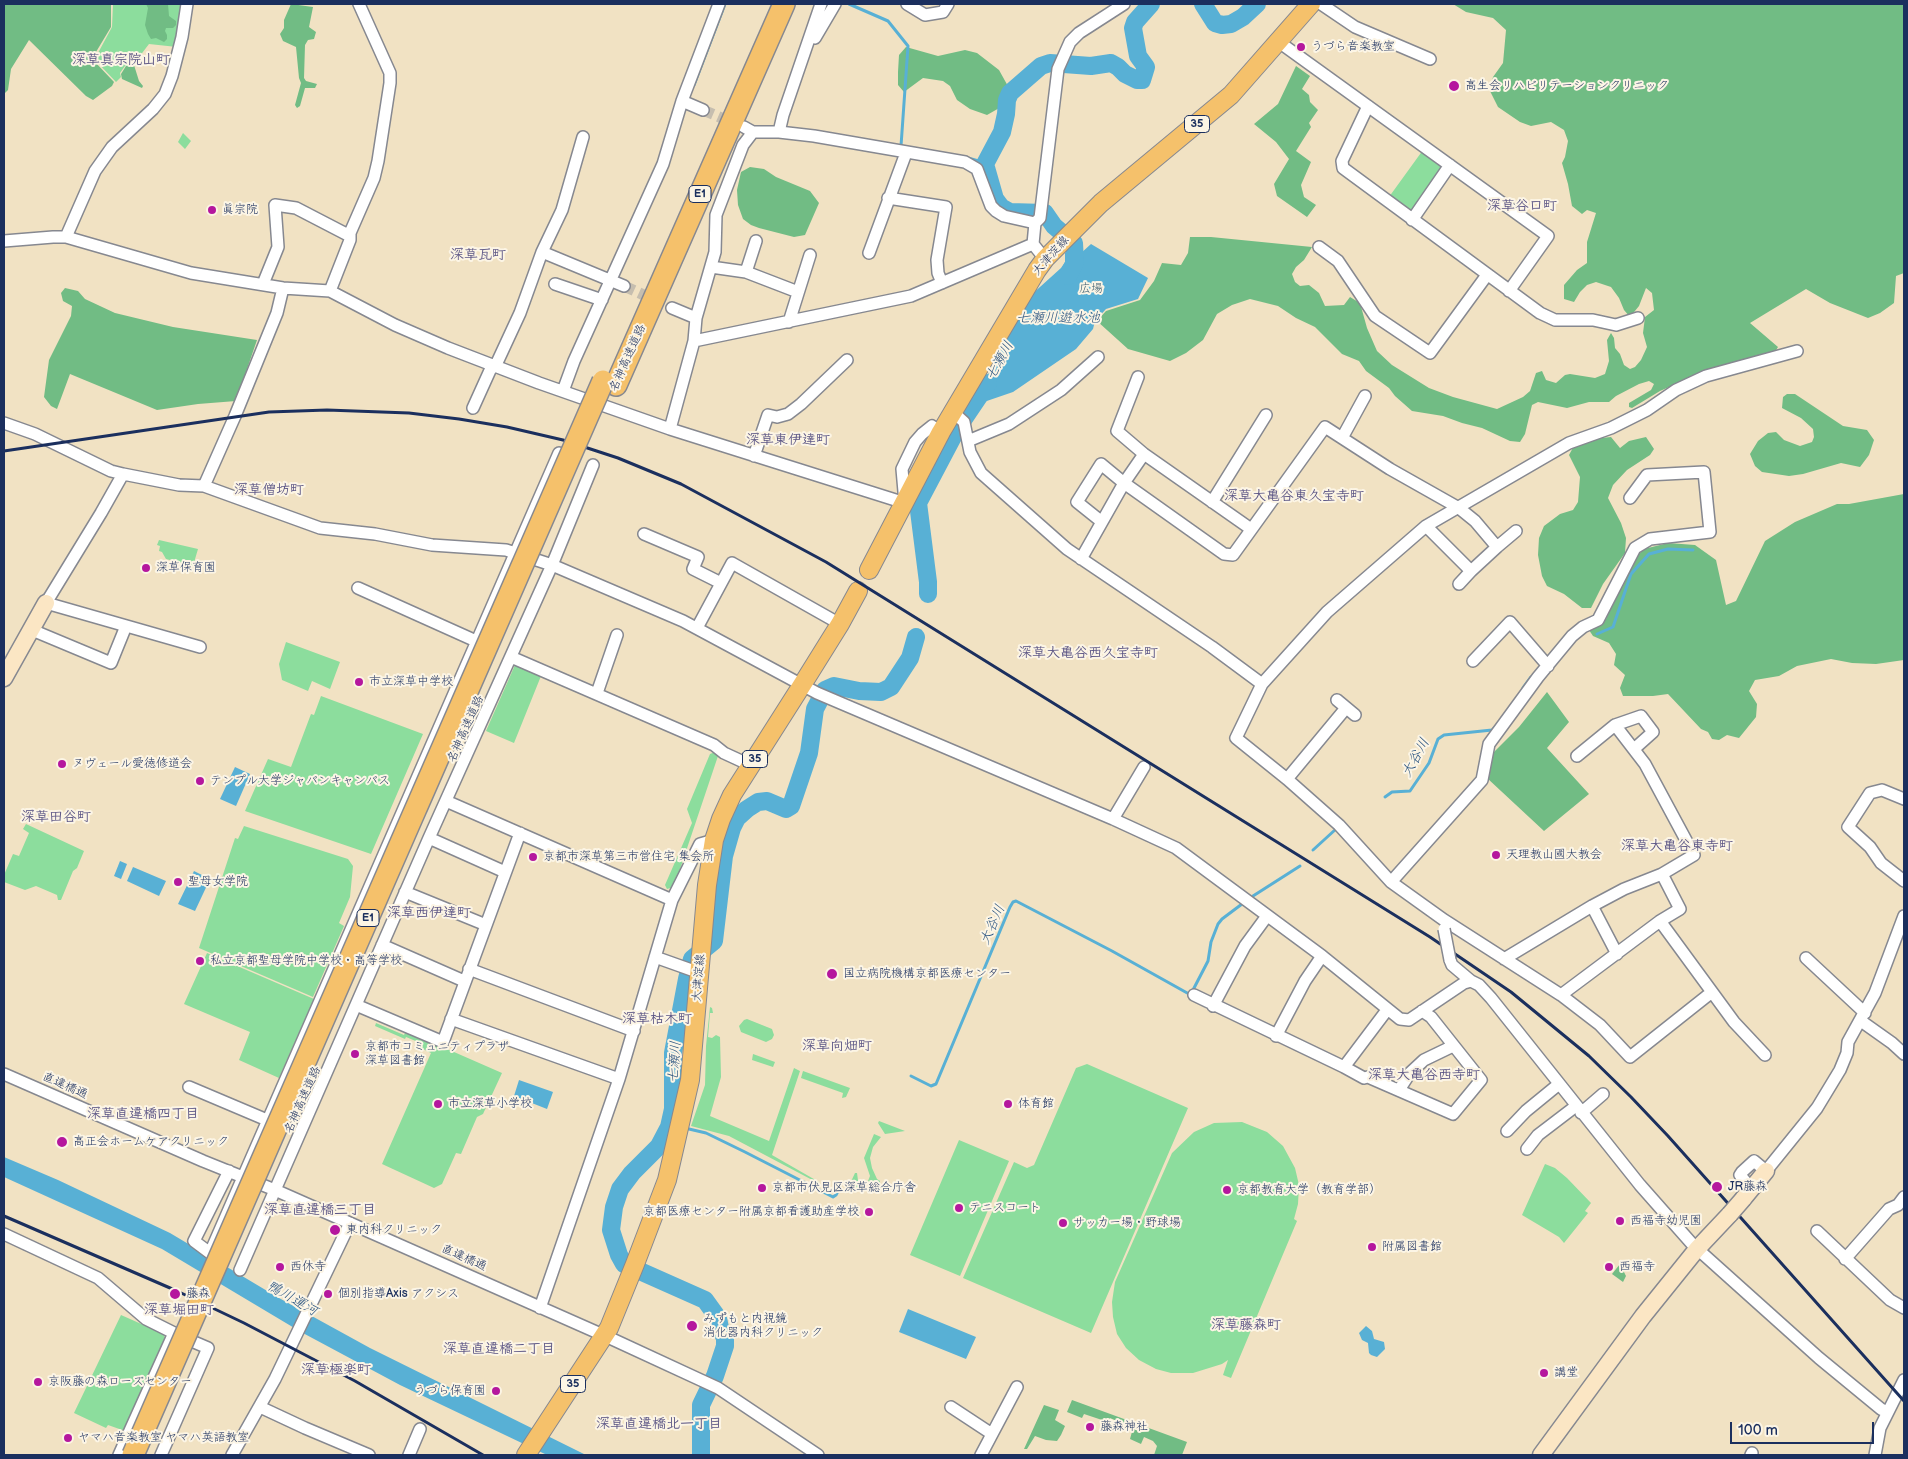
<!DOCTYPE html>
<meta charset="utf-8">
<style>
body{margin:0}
#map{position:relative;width:1908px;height:1459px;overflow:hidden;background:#f1e2c3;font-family:"Balsamiq Sans",sans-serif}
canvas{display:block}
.frame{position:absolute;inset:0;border:5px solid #1b2f5e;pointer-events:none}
.scale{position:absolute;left:1730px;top:1422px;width:144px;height:22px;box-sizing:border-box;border:2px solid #1b2f5e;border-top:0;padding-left:6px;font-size:15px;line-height:18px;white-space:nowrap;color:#1b2f5e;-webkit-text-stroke:4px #fcf5e5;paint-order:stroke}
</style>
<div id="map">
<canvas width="1908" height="1459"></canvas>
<div class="frame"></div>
<div class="scale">100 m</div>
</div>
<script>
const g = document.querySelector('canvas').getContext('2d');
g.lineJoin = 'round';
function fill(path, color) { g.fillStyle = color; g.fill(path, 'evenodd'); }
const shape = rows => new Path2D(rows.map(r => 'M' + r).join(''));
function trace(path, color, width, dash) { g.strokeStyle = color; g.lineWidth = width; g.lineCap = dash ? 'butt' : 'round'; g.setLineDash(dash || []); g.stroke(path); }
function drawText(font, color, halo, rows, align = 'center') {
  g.font = font + ' "Balsamiq Sans","Klee One",sans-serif'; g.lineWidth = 4; g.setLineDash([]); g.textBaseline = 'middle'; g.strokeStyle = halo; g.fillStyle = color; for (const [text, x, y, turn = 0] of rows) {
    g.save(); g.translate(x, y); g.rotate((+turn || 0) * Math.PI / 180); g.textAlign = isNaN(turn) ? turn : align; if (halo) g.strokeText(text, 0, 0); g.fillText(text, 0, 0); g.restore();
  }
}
fill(shape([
 [113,4,182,4,177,47,149,44,133,65,125,66,120,73,121,77,116,82,97,62,98,53,112,27],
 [183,133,191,141,185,149,178,142],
 [1423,150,1442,166,1442,172,1414,210,1408,211,1389,197],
 [159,540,198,549,193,566,166,559,162,552,159,551,160,546,157,545],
 [286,642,340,662,330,689,312,681,308,691,282,680,279,664],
 [515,665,541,676,514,743,486,731],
 [321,696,423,734,371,854,245,811,268,759,291,767,311,714,314,715],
 [715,752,718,756,674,887,667,889,665,885,692,823,687,809,710,754],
 [26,824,84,851,77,868,73,871,61,900,58,900,57,895,36,886,25,890,4,882,4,875,13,854,19,856,29,833,23,829],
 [244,826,348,859,353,866,350,897,339,923,344,926,313,997,199,948,235,838,238,839],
 [207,953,314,999,279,1078,239,1060,250,1032,184,1004],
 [710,1007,712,1008,713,1013,710,1013,708,1037,712,1038,716,1035,720,1037,721,1077,710,1116,769,1141,794,1068,800,1071,772,1155,819,1182,818,1183,729,1136,691,1126,705,1085,706,1046],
 [747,1019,772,1029,774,1035,772,1039,766,1042,741,1032,739,1026,744,1020],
 [376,1023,404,1035,406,1031,502,1073,483,1114,477,1117,461,1154,456,1153,442,1184,434,1188,382,1164,431,1053,417,1046,418,1042,406,1037,405,1039,375,1026],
 [753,1054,775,1062,773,1067,752,1060],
 [1087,1064,1188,1108,1091,1333,963,1278,1014,1162,1027,1168,1034,1165,1076,1068],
 [803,1071,850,1088,846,1097,842,1098,843,1093,801,1078],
 [879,1121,905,1131,885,1134,878,1123],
 [1242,1122,1267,1132,1283,1146,1295,1168,1299,1185,1298,1204,1294,1219,1297,1221,1231,1378,1223,1375,1228,1360,1222,1364,1193,1373,1171,1373,1156,1369,1139,1360,1126,1348,1117,1334,1113,1317,1112,1302,1115,1282,1172,1153,1194,1132,1214,1123],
 [874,1134,881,1137,873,1147,870,1158,872,1168,877,1179,880,1181,878,1186,868,1181,870,1176,864,1158],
 [959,1140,1009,1161,960,1276,910,1255],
 [1545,1164,1555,1168,1567,1178,1591,1203,1585,1211,1588,1213,1564,1243,1559,1237,1522,1215],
 [855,1173,857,1173,859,1188,849,1189,848,1188],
 [121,1315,164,1334,165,1339,125,1431,108,1425,106,1428,74,1413]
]), '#8cdd9d');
fill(shape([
 [4,4,111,4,111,27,96,52,95,62,114,82,112,86,93,100,86,96,29,40,11,69,8,90,4,94],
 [146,4,168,4,169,16,176,21,176,25,173,28,166,28,165,31,167,35,167,39,164,42,156,38,151,39,148,34,145,25,148,8],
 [291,4,313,7,309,27,316,32,314,39,308,40,305,45,304,78,306,81,317,84,315,88,305,88,300,106,297,108,295,105,301,83,299,78,296,47,283,41,280,34,284,28,284,20],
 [1453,4,1904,4,1904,273,1896,276,1894,303,1880,313,1868,318,1830,303,1806,289,1750,323,1778,347,1772,357,1721,368,1685,380,1660,391,1632,408,1629,407,1629,403,1651,390,1654,384,1649,381,1639,384,1616,396,1609,402,1589,402,1567,408,1538,402,1532,405,1525,434,1520,442,1510,441,1482,428,1462,423,1443,416,1412,411,1395,396,1389,388,1366,371,1359,361,1342,354,1315,327,1296,318,1278,306,1250,299,1232,305,1217,314,1203,340,1186,353,1170,361,1128,349,1097,321,1106,311,1140,300,1154,281,1162,263,1181,265,1188,253,1190,237,1211,237,1312,247,1304,260,1296,267,1292,274,1295,282,1300,286,1309,285,1319,293,1325,306,1344,305,1350,297,1360,303,1367,328,1377,351,1392,365,1429,388,1453,397,1497,409,1523,397,1530,391,1536,373,1542,371,1546,380,1556,383,1565,375,1570,374,1595,378,1605,374,1609,361,1607,340,1611,333,1614,338,1615,348,1620,354,1624,365,1630,369,1635,367,1641,360,1647,347,1643,333,1645,317,1654,310,1652,293,1646,288,1639,306,1630,317,1624,310,1619,298,1611,287,1596,282,1587,285,1580,292,1574,302,1564,299,1564,285,1577,270,1587,263,1587,242,1596,213,1587,210,1582,214,1572,206,1568,184,1562,163,1565,157,1568,141,1564,130,1551,122,1531,126,1520,122,1498,107,1490,91,1493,77,1503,63,1506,30,1493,18,1466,12],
 [906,47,938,56,965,50,977,53,999,70,1009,88,1001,107,987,115,970,109,957,100,950,86,943,81,923,78,904,92,898,85,898,72,899,55],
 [134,65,139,81,143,86,142,88,122,79,121,74,126,66],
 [1296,66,1310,76,1302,89,1309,95,1310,102,1318,110,1309,123,1311,127,1296,151,1311,162,1301,185,1304,197,1316,205,1307,217,1277,196,1274,184,1289,159,1276,142,1254,124,1278,104],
 [750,167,764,169,776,177,810,191,819,203,805,235,794,237,759,228,751,225,743,219,738,205,737,190,741,172],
 [65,288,78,291,85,299,115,313,173,327,257,340,236,401,198,404,157,410,70,374,57,409,51,406,44,397,49,360,71,316,72,306,63,301,61,293],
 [1787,394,1795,394,1843,426,1867,430,1874,440,1869,455,1860,467,1841,463,1803,474,1789,476,1762,472,1755,466,1750,454,1758,441,1768,433,1776,432,1784,440,1800,446,1812,442,1814,437,1813,429,1801,418,1782,408,1783,397],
 [1611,437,1620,448,1629,441,1646,437,1654,449,1650,455,1627,470,1613,485,1608,498,1621,523,1626,538,1625,553,1603,584,1591,608,1582,608,1564,594,1547,586,1542,576,1538,555,1539,538,1544,526,1560,514,1573,510,1578,502,1580,477,1569,455,1575,444,1591,439],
 [1904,494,1904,660,1876,664,1852,663,1831,659,1797,666,1779,676,1755,680,1749,691,1757,704,1756,717,1739,738,1727,735,1719,740,1712,739,1708,732,1701,729,1668,694,1653,696,1623,696,1620,688,1625,675,1614,665,1616,654,1609,643,1593,636,1589,630,1606,619,1633,560,1644,549,1668,543,1695,545,1716,560,1726,605,1736,601,1765,541,1795,522,1837,504,1849,504],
 [1547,692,1569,722,1547,748,1589,794,1544,831,1487,778,1492,754,1519,727],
 [1620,1264,1626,1276,1623,1282,1612,1274],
 [1072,1400,1187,1442,1182,1455,1154,1455,1157,1446,1153,1441,1144,1437,1141,1444,1130,1439,1133,1428,1110,1418,1106,1427,1100,1426,1102,1420,1084,1414,1082,1418,1067,1412],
 [1044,1405,1059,1410,1055,1420,1065,1426,1061,1435,1057,1441,1046,1440,1035,1436,1027,1449,1024,1449]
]), '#71bc84');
fill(shape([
 [1091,244,1148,278,1138,299,1106,309,1095,321,1093,329,1076,349,1013,392,978,404,969,399,983,384,1030,296,1061,268,1065,262,1065,253,1080,254],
 [235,767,250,774,236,806,220,799],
 [120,861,127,864,121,879,114,876],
 [133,867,166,881,159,896,127,881],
 [194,871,210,879,195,911,178,904],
 [519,1080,553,1092,547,1109,514,1096],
 [4,1157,58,1180,170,1233,279,1298,370,1348,586,1455,547,1455,400,1385,301,1332,162,1249,4,1177],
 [908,1309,976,1337,966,1359,899,1332],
 [1366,1326,1372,1331,1374,1339,1384,1342,1385,1349,1377,1357,1371,1355,1369,1353,1368,1343,1362,1340,1359,1333]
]), '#58b0d5');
trace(shape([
 [849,4,888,21,908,46,901,146],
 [694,85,725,4],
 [968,158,982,162,985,164],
 [1597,634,1613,627,1631,574,1649,554,1668,549,1693,550],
 [1523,688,1531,677],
 [1385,797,1392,792,1410,791,1429,763,1438,739,1444,735,1492,730,1497,725],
 [1313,850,1336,829],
 [1253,896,1300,866],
 [1193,990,1208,961,1211,942,1218,924,1222,919,1242,904],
 [911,1076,931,1086,936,1084,1010,907,1013,902,1016,901,1112,951,1189,994],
 [689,1129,706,1133,745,1152,833,1197,836,1195,840,1187]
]), '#58b0d5', 3);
trace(shape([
 [1203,4,1215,23,1222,25,1231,24,1243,17,1257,4],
 [1068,276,1075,262,1074,243,1054,226,1045,213,1010,212,1001,207,995,199,985,164,1002,132,1006,114,1007,100,1010,93,1041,66,1050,63,1091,66,1111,63,1118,67,1125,74,1137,80,1142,80,1146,67,1138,56,1133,28,1135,22,1151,4],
 [928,594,928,582,918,503,957,429,988,383],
 [701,1455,701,1405,715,1376,725,1346,725,1338,720,1328,718,1318,705,1300,624,1264,619,1255,611,1230,614,1207,620,1189,632,1173,659,1146,669,1127,673,1109,673,1053,687,979,692,959,714,941,724,856,732,828,737,818,747,809,758,802,767,801,786,809,791,806,809,753,815,709,825,690,834,686,859,691,881,692,891,687,910,658,916,637]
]), '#58b0d5', 18);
trace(shape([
 [703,110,736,124],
 [624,286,672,308]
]), '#c6beaf', 11, [11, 5.5]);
const street = shape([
 [907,4,925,15,943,12,948,4],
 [1321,4,1355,27,1430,59],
 [815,38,835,4],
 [1279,42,1548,236,1509,291],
 [682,101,703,110],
 [1368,106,1342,161,1343,168,1540,313,1555,320,1593,320,1616,325,1638,318],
 [744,127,753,132,779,132,814,136,965,162,977,169,991,206,996,211,1004,216,1035,223],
 [779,132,783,115,821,4],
 [888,198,946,207,937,260,938,273,942,283],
 [1412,220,1450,165],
 [66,237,95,171,112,147,153,109,165,94,172,76,182,37,187,4],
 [4,241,53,237,66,237,191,273,283,288,330,291,395,325,448,348,539,383,670,429,694,341,696,318,715,252,716,215,743,145,753,132],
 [1319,247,1338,261,1375,316,1430,353,1487,275],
 [542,252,624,286],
 [869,253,906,153],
 [1045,259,1033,244,1035,223,1040,218,1058,69,1070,42,1079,33,1124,4],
 [711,267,746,272,798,292],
 [746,272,756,241],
 [263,284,278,247,275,205,296,208,350,236],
 [555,284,602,300],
 [330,291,350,240,350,233,374,178,378,161,390,83,390,73,359,4],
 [672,308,696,318],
 [789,322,810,255],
 [694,341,911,296,1033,244],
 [495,367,520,313,542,252,562,210,583,137],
 [1138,377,1117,431,1144,454,1251,529],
 [563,391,574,361,663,164,682,101,719,4],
 [473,408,492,366],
 [953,412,964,422,970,452,981,473,1067,549,1212,647,1262,684,1236,738,1287,779,1339,825,1391,882,1444,920,1561,995,1600,1025,1630,1057,1712,992],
 [4,423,35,434,111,471,123,474],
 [670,429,905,503,902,469,915,442,922,434,932,426,941,432],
 [1342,438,1365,396],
 [968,441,1009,424,1061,390,1098,357],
 [754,456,768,415,777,417,788,414,801,404,847,360],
 [204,486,235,416,277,313,283,288],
 [1212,502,1266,415],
 [1102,522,1077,502,1101,464,1124,483,1224,554,1233,555,1325,427,1390,469,1459,508,1475,521,1497,547,1471,571,1426,526],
 [644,534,698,557,693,569,721,583],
 [1497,547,1516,531],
 [1081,559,1124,483,1144,454],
 [1459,584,1471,571],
 [358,588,476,641],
 [697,628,732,563,840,624],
 [32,630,111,663,126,626],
 [200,647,46,603,101,513,123,474,179,485,204,486,320,528,375,534,432,545,506,550,552,565,683,621,817,693,1113,819,1176,848,1322,956,1400,1019,1409,1020,1464,983,1471,981],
 [511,657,714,745,724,753,750,765],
 [1473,661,1510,622,1548,666],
 [1262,684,1327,612,1426,526,1569,443,1611,428,1647,410,1676,390,1706,376,1797,351],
 [597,693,617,635],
 [1337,700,1355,715],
 [1577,756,1615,725,1641,716,1653,732,1634,749],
 [1287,779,1346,708],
 [1904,799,1882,790,1870,793,1848,827,1870,847,1881,863,1904,881],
 [446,801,672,900],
 [1113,819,1144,767],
 [429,838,505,872],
 [1391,882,1482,780,1489,744,1538,677,1572,636,1583,627,1598,620,1635,548,1650,539,1710,532,1704,472,1647,475,1630,498],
 [405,892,486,925],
 [1592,906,1617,954],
 [1660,921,1734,1022,1765,1055],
 [382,945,464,981],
 [655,957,700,973],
 [1806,958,1865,1013],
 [1504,959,1592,906,1624,889,1662,874,1694,855,1645,764,1615,725],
 [1450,960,1452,965,1471,981,1479,985,1491,998,1640,1185,1693,1245,1819,1358,1881,1409,1887,1412],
 [469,969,634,1031],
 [1194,995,1344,1067],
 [1561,995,1660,921,1680,909,1662,874],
 [356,1005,443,1042,520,833],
 [1213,1006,1245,946,1267,916],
 [1387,1010,1344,1067,1364,1078,1368,1077,1453,1114,1481,1080,1431,1017,1422,1011],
 [451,1019,619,1079],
 [1861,1021,1892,1043,1904,1054],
 [1276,1036,1305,981,1322,956],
 [4,1074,203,1161,275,1190,612,1339,718,1388,818,1455],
 [189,1087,267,1120],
 [1399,1090,1410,1073,1424,1060,1453,1046],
 [1581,1113,1603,1094],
 [1507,1131,1526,1111,1559,1084],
 [1527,1149,1538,1135,1576,1106],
 [229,1171,194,1241,210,1253,559,453],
 [1751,1188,1740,1175,1742,1172,1754,1161,1766,1171,1817,1108,1840,1070,1847,1053,1848,1042,1875,993,1904,916],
 [1817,1231,1890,1300,1904,1308],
 [4,1234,98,1278,146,1319,174,1333,119,1455],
 [1845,1259,1889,1209,1898,1205,1904,1197],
 [240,1270,429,838,552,565,593,465],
 [540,1308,619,1079,672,900,700,844,714,840],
 [260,1407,305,1428,369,1455],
 [951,1407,992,1434],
 [161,1455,208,1348,180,1336],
 [232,1455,275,1379,350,1223],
 [409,1455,420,1429],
 [981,1455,1017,1387],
 [1751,1455,1752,1453],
 [1875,1455,1880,1428,1904,1380]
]);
const secondary = shape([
 [4,678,46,603],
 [1743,1199,1766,1171],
 [1541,1455,1643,1316,1697,1249,1730,1214]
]);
const primary = shape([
 [869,570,941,432,1037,270,1045,259,1101,203,1231,95,1311,4],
 [526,1455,609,1328,635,1264,667,1180,690,1080,707,885,714,840,721,819,732,795,802,685,840,624,858,591]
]);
const highway = shape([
 [616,385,784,4]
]);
trace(street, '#868890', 14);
trace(secondary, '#868890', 19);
trace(primary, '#868890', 20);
trace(highway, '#868890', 24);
trace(street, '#fff', 11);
trace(secondary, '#fbe6c4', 16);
trace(primary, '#f5c16b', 18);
trace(highway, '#f5c16b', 21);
trace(shape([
 [4,451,269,412,327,410,409,413,459,419,507,427,563,440,618,458,681,484,826,562,1430,937,1511,992,1589,1056,1631,1097,1668,1136,1904,1401],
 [4,1216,177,1291,244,1323,355,1381,483,1455]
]), '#1b2f5e', 3);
const streetBridge = shape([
 [1444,929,1450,960]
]);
const secondaryBridge = shape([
 [1730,1214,1743,1199]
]);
const highwayBridge = shape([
 [133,1455,603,381]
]);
trace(streetBridge, '#868890', 14, []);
trace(secondaryBridge, '#868890', 19, []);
trace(highwayBridge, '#868890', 24, []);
trace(streetBridge, '#fff', 11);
trace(secondaryBridge, '#fbe6c4', 16);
trace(highwayBridge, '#f5c16b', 21);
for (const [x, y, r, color] of [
 [1301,47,5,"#b5179e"],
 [1454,86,6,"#b5179e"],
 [212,210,5,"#b5179e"],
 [146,568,5,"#b5179e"],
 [359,682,5,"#b5179e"],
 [62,764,5,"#b5179e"],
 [200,781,5,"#b5179e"],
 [1496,855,5,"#b5179e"],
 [533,857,5,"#b5179e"],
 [178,882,5,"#b5179e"],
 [200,961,5,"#b5179e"],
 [832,974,6,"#b5179e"],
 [355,1054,5,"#b5179e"],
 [438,1104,5,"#b5179e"],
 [1008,1104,5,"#b5179e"],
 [62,1142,6,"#b5179e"],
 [1717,1187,6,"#b5179e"],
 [762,1188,5,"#b5179e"],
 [1227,1190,5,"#b5179e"],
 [959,1208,5,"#b5179e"],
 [869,1212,5,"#b5179e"],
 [1620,1221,5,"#b5179e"],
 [1063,1223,5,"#b5179e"],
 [335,1230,6,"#b5179e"],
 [1372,1247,5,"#b5179e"],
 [280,1267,5,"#b5179e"],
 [1609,1267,5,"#b5179e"],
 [175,1294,6,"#b5179e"],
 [328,1294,5,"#b5179e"],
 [692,1326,6,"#b5179e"],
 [1544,1373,5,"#b5179e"],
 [38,1382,5,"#b5179e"],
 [496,1391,5,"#b5179e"],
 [1090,1427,5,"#b5179e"],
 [68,1438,5,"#b5179e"]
]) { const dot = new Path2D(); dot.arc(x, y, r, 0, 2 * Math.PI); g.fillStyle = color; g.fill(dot); trace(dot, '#fcf5e5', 2); }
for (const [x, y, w] of [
 [1197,124,25],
 [700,194,22],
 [755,759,25],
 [368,918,22],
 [573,1384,25]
]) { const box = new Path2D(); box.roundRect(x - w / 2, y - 8.5, w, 17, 4); g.fillStyle = '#fcf5e5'; g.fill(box); trace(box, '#1b2f5e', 1); }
drawText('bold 11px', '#1b2f5e', null, [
 ["35",1197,124],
 ["E1",700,194],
 ["35",755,759],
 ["E1",368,918],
 ["35",573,1384]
]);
drawText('12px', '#1b2f5e', '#fcf5e5', [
 ["うづら音楽教室",1311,47],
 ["高生会リハビリテーションクリニック",1465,86],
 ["眞宗院",222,210],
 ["深草保育園",156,568],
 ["市立深草中学校",369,682],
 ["ヌヴェール愛徳修道会",72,764],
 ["テンプル大学ジャパンキャンパス",210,781],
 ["天理教山國大教会",1506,855],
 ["京都市深草第三市営住宅 集会所",543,857],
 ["聖母女学院",188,882],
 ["私立京都聖母学院中学校・高等学校",210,961],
 ["国立病院機構京都医療センター",843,974],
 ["京都市コミュニティプラザ",365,1047],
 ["深草図書館",365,1061],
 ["市立深草小学校",448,1104],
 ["体育館",1018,1104],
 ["高正会ホームケアクリニック",73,1142],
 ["JR藤森",1728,1187],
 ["京都市伏見区深草総合庁舎",772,1188],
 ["京都教育大学（教育学部）",1237,1190],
 ["テニスコート",969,1208],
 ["京都医療センター附属京都看護助産学校",859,1212,"right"],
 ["西福寺幼児園",1630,1221],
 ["サッカー場・野球場",1073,1223],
 ["東内科クリニック",346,1230],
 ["附属図書館",1382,1247],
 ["西休寺",290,1267],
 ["西福寺",1619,1267],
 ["藤森",186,1294],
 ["個別指導Axis アクシス",338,1294],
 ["みずもと内視鏡",703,1319],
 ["消化器内科クリニック",703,1333],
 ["講堂",1554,1373],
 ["京阪藤の森ローズセンター",48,1382],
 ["うづら保育園",486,1391,"right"],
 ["藤森神社",1100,1427],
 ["ヤマハ音楽教室 ヤマハ英語教室",78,1438]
], 'left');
drawText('12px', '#1b2f5e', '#fcf5e5', [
 ["大津淀線",1051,256,-49],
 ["名神高速道路",628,358,-66],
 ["名神高速道路",466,729,-66],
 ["大津淀線",699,978,-85],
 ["直違橋通",65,1086,24],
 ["名神高速道路",303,1100,-66],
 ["直違橋通",464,1258,24]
]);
drawText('12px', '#375a6e', '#fcf5e5', [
 ["広場",1091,289]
]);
drawText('bold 14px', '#5d5786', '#fcf5e5', [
 ["深草真宗院山町",121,60],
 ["深草谷口町",1522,206],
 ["深草瓦町",478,255],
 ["深草東伊達町",788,440],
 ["深草僧坊町",269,490],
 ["深草大亀谷東久宝寺町",1294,496],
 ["深草大亀谷西久宝寺町",1088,653],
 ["深草田谷町",56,817],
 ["深草大亀谷東寺町",1677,846],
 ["深草西伊達町",429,913],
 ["深草枯木町",657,1019],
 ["深草向畑町",837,1046],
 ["深草大亀谷西寺町",1424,1075],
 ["深草直違橋四丁目",143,1114],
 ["深草直違橋三丁目",320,1210],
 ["深草堀田町",179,1310],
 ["深草藤森町",1246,1325],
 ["深草直違橋二丁目",499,1349],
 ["深草極楽町",336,1370],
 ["深草直違橋北一丁目",659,1424]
]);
drawText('italic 14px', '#2d5682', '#fcf5e5', [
 ["七瀬川遊水池",1058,318],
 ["七瀬川",1000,361,-61],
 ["大谷川",1416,758,-61],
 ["大谷川",993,925,-66],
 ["七瀬川",675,1062,-86],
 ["鴨川運河",292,1299,30]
]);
</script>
